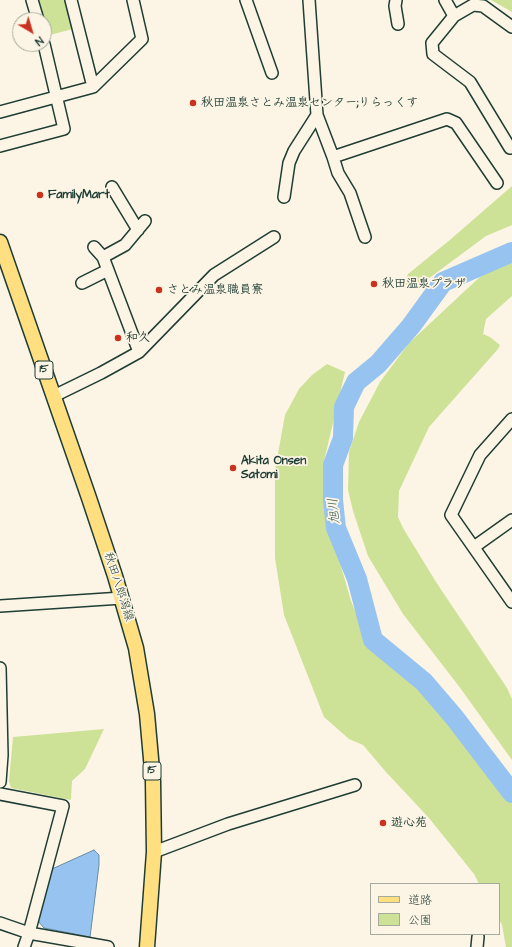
<!DOCTYPE html>
<meta charset="utf-8">
<style>
body{margin:0}
#map{position:relative;width:512px;height:947px;overflow:hidden;background:#fcf5e5;font-family:"Architects Daughter","Klee One",sans-serif}
canvas{display:block}
.legend{position:absolute;left:370px;top:883px;width:130px;height:52px;box-sizing:border-box;background:#fcf5e5;border:1px solid #a4ab9e;margin:0;padding:5px 7px;list-style:none;font-size:12px;color:#1f3d34}
.legend li{display:flex;align-items:center;gap:8px;height:20px}
.legend b{width:20px;border:1px solid #a4ab9e}
.north{position:absolute;left:12px;top:12px;width:40px;height:40px;box-sizing:border-box;background:#fcf5e5;border:1px solid #a4ab9e;border-radius:50%;rotate:142deg;font-size:11px;font-weight:700;line-height:16px;text-align:center;color:#1f3d34}
.north::after{content:'';display:block;margin:auto;width:14px;height:18px;background:#c8321e;clip-path:polygon(50% 0,100% 100%,50% 72%,0 100%)}
</style>
<div id="map">
<canvas width="512" height="947"></canvas>
<ul class="legend">
<li><b style="height:5px;background:#ffdf80"></b>道路</li>
<li><b style="height:11px;background:#cde297"></b>公園</li>
</ul>
<div class="north">N</div>
</div>
<script>
const g = document.querySelector('canvas').getContext('2d');
g.lineJoin = 'round';
function fill(path, color) { g.fillStyle = color; g.fill(path, 'evenodd'); }
const shape = rows => new Path2D(rows.map(r => 'M' + r).join(''));
function trace(path, color, width, dash) { g.strokeStyle = color; g.lineWidth = width; g.lineCap = dash ? 'butt' : 'round'; g.setLineDash(dash || []); g.stroke(path); }
function drawText(font, color, halo, rows, align = 'center') {
  g.font = font + ' "Architects Daughter","Klee One",sans-serif'; g.lineWidth = 3.5; g.setLineDash([]); g.textBaseline = 'middle'; g.strokeStyle = halo; g.fillStyle = color; for (const [text, x, y, turn = 0] of rows) {
    g.save(); g.translate(x, y); g.rotate((+turn || 0) * Math.PI / 180); g.textAlign = isNaN(turn) ? turn : align; if (halo) g.strokeText(text, 0, 0); g.fillText(text, 0, 0); g.restore();
  }
}
fill(shape([
 [37,0,65,0,73,29,46,36,44,27,44,20,42,20],
 [491,0,512,0,512,12],
 [512,186,512,225,486,236,424,282,411,289,404,282,408,274,451,239],
 [512,259,512,296,486,319,483,334,490,337,500,345,498,349,429,427,399,491,398,517,403,528,436,582,507,688,512,699,512,760,458,685,403,614,368,556,353,511,348,490,349,452,359,422,380,382,409,343,483,274],
 [327,364,345,372,324,461,323,483,331,532,351,601,367,639,434,704,471,750,512,804,512,947,506,947,502,925,499,919,499,884,479,884,474,874,429,818,386,772,363,745,349,739,324,717,284,615,275,558,275,470,285,415,299,389,312,375],
 [104,729,85,769,72,781,71,800,11,788,9,781,13,737]
]), '#cde297');
const water = shape([
 [94,850,99,855,99,865,90,937,44,928,37,920,52,869,94,850]
]);
fill(water, '#96c3f0');
trace(water, '#668da5', 1);
trace(shape([
 [512,252,443,282,411,326,378,364,356,382,344,407,343,438,333,465,333,500,336,528,357,579,373,640,424,682,454,717,512,793]
]), '#96c3f0', 20);
const minor = shape([
 [32,0,38,20],
 [71,0,93,87],
 [246,0,272,73],
 [309,0,317,115,333,157,447,119,456,123,497,183],
 [396,0,395,6,398,24],
 [445,0,454,16],
 [512,27,483,6,473,5,454,16,432,43,433,54,470,82,510,148,512,147],
 [0,112,93,87,142,39,133,0],
 [0,146,64,129,44,44],
 [333,157,338,173,350,193,365,237],
 [112,187,138,230],
 [284,197,289,163,294,151,317,115],
 [94,247,103,257,139,352],
 [103,257,125,245,145,221],
 [82,283,108,270],
 [54,396,101,373,139,352,214,275,274,237],
 [512,419,480,455,451,515,512,602],
 [474,547,512,520],
 [0,606,122,598],
 [0,668,2,755,0,782],
 [0,794,63,806,29,933,24,947],
 [154,852,228,824,355,785],
 [0,923,29,933,108,947],
 [477,947,478,937]
]);
const major = shape([
 [0,242,89,498,115,576,136,648,147,714,153,781,154,852,147,947]
]);
trace(minor, '#1f3d34', 14);
trace(major, '#1f3d34', 17);
trace(minor, '#fcf5e5', 11);
trace(major, '#ffdf80', 14);
for (const [x, y, r, color] of [
 [193,103,4,"#c8321e"],
 [40,195,4,"#c8321e"],
 [374,284,4,"#c8321e"],
 [159,290,4,"#c8321e"],
 [118,338,4,"#c8321e"],
 [233,468,4,"#c8321e"],
 [383,823,4,"#c8321e"]
]) { const dot = new Path2D(); dot.arc(x, y, r, 0, 2 * Math.PI); g.fillStyle = color; g.fill(dot); trace(dot, '#fcf5e5', 1.5); }
for (const [x, y, w] of [
 [44,370,18],
 [152,771,18]
]) { const box = new Path2D(); box.roundRect(x - w / 2, y - 9, w, 18, 3); g.fillStyle = '#fcf5e5'; g.fill(box); trace(box, '#1f3d34', 1); }
drawText('bold 11px', '#1f3d34', null, [
 ["15",44,370],
 ["15",152,771]
]);
drawText('bold 12px', '#1f3d34', '#fcf5e5', [
 ["秋田温泉さとみ温泉センター;りらっくす",201,103],
 ["FamilyMart",48,195],
 ["秋田温泉プラザ",382,284],
 ["さとみ温泉職員寮",167,290],
 ["和久",126,338],
 ["Akita Onsen",241,461],
 ["Satomi",241,475],
 ["遊心苑",391,823]
], 'left');
drawText('12px', '#1f3d34', '#fcf5e5', [
 ["秋田八郎潟線",118,587,72]
]);
drawText('italic 13px', '#37585a', '#fcf5e5', [
 ["旭川",335,511,-96]
]);
</script>
